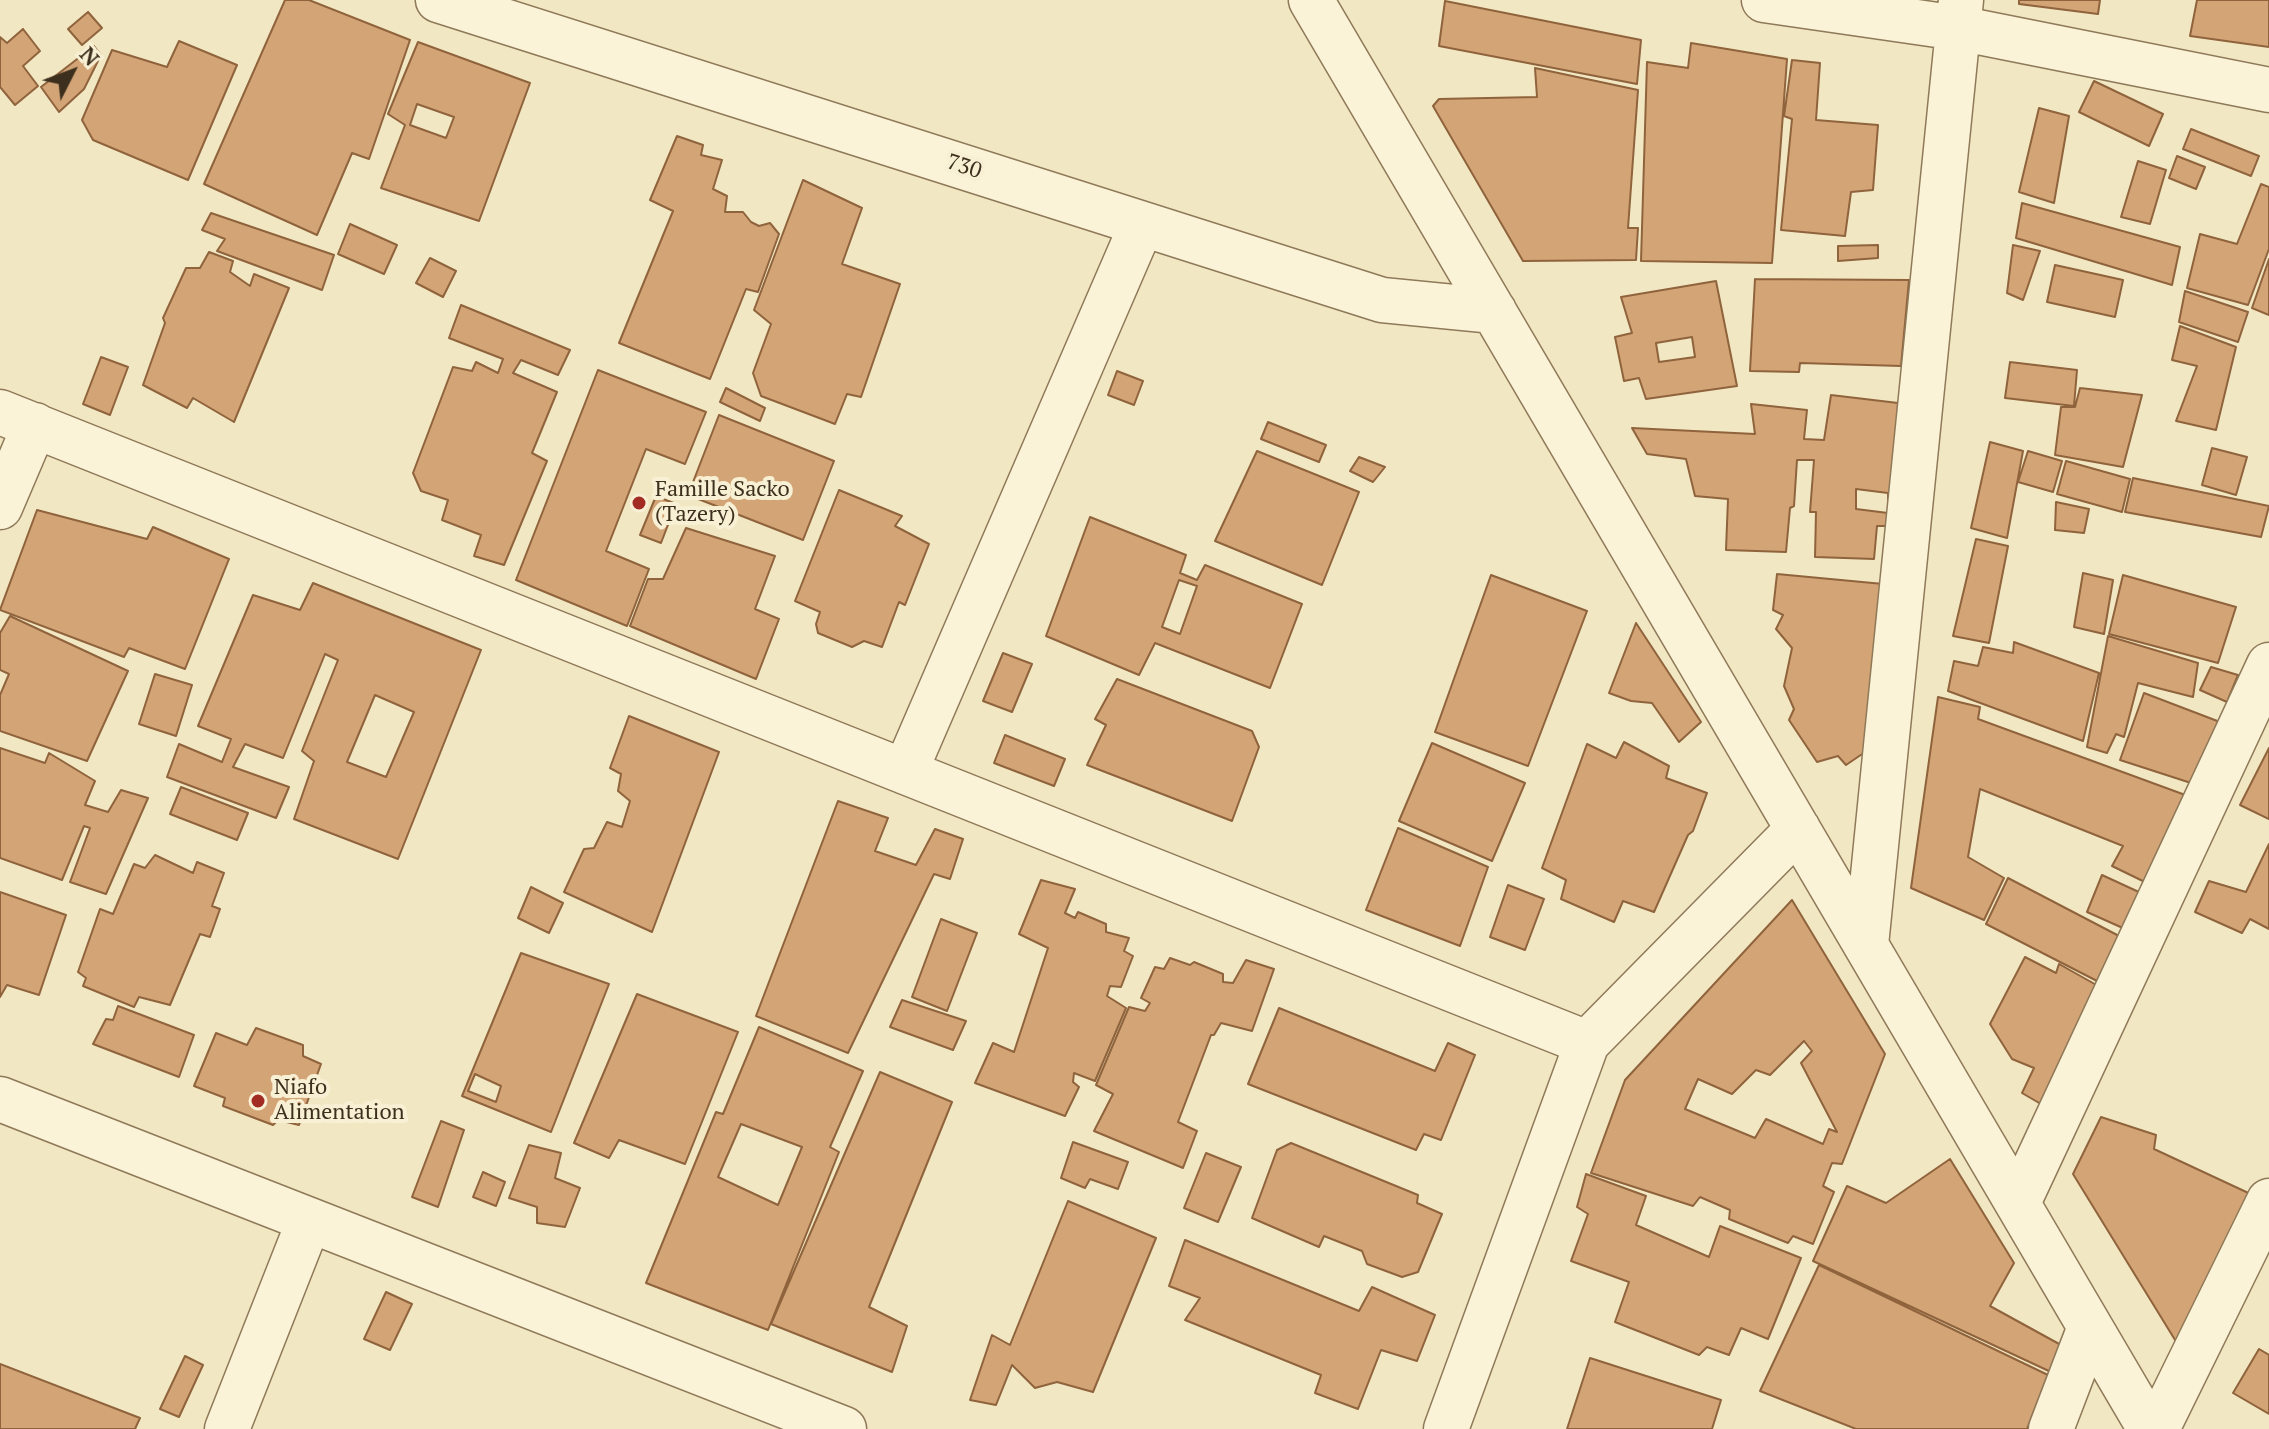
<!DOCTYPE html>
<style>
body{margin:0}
#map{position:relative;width:2269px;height:1429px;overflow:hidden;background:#f2e7c3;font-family:"PT Serif",serif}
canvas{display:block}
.north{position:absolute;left:32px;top:32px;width:80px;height:80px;-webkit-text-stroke:6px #f8f0d4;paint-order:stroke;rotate:48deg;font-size:22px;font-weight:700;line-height:32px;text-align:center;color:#3d2f1d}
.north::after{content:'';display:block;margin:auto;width:28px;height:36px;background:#3d2f1d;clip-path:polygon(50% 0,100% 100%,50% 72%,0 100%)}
</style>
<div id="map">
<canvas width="2269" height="1429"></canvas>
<div class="north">N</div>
</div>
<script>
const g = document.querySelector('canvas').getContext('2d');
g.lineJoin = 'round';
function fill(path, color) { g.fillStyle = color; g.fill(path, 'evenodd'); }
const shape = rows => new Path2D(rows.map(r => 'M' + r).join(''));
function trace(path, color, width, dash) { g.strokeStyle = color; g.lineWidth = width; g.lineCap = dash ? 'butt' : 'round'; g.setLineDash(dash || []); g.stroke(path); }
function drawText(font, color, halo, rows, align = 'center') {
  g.font = font + ' "PT Serif",serif'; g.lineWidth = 8; g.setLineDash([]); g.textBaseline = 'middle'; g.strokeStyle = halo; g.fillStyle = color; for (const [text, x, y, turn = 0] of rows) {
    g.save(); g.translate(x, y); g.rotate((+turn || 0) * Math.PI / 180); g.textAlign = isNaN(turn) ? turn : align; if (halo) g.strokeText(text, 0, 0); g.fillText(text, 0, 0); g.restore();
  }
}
const building = shape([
 [285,0,309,0,410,40,369,159,352,153,317,235,204,184,285,0],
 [2019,0,2100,0,2098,14,2019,4,2019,0],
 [2197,0,2269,0,2269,47,2190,36,2197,0],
 [1445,1,1641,40,1637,84,1439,46,1445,1],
 [88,12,102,28,82,45,68,29,88,12],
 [23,29,40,51,23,66,38,86,15,105,0,87,0,37,7,43,23,29],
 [179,41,237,65,188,180,93,140,82,120,112,50,167,67,179,41],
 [418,42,530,83,479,221,381,188,405,125,388,114,418,42],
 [417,104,454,117,446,138,410,125,417,104],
 [1691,43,1787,59,1772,263,1641,261,1647,62,1688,68,1691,43],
 [94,46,101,55,84,89,59,112,41,87,94,46],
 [1792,60,1820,63,1816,120,1878,125,1873,190,1851,192,1845,236,1781,230,1792,119,1784,116,1792,60],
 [1535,68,1638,90,1628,228,1638,228,1636,260,1523,261,1433,106,1439,99,1537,97,1535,68],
 [2094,81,2163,114,2149,146,2079,112,2094,81],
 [2039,108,2069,116,2054,203,2019,192,2039,108],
 [2191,129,2259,156,2251,176,2183,149,2191,129],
 [677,136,703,145,701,155,722,160,713,189,727,196,725,212,743,212,751,222,759,226,770,223,779,234,758,292,746,289,710,379,619,343,673,211,650,200,677,136],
 [2177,156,2205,167,2196,189,2169,178,2177,156],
 [2138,161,2166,170,2150,224,2121,217,2138,161],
 [803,180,862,208,842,264,900,284,861,397,847,394,835,424,761,396,753,373,771,324,754,310,803,180],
 [2261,184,2269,187,2269,249,2248,305,2187,288,2200,234,2237,244,2261,184],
 [2022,203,2180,247,2172,285,2016,238,2022,203],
 [211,213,334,255,322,290,217,251,225,239,202,230,211,213],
 [350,224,397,245,384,274,338,254,350,224],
 [1878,245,1878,258,1838,261,1838,246,1878,245],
 [2013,245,2040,251,2023,300,2007,293,2013,245],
 [209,252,233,261,230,272,250,286,254,274,289,288,234,422,193,398,187,408,143,385,165,323,163,318,186,268,200,268,209,252],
 [430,258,456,271,443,297,416,283,430,258],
 [2269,259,2269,315,2252,308,2269,259],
 [2055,265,2123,280,2115,317,2047,302,2055,265],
 [1755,279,1909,280,1901,366,1800,363,1799,372,1750,371,1755,279],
 [1716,281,1737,386,1646,399,1639,378,1624,381,1615,337,1632,333,1621,297,1716,281],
 [1692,337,1695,357,1659,362,1656,343,1692,337],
 [2185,291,2248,312,2238,342,2179,322,2185,291],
 [461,305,570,350,558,375,521,360,513,373,557,392,532,453,547,461,504,565,474,556,481,535,442,520,448,500,421,491,413,473,453,367,472,371,476,362,498,373,503,359,449,338,461,305],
 [2180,326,2236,347,2216,430,2176,421,2197,366,2172,360,2180,326],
 [101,357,128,367,110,415,83,404,101,357],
 [2010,362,2077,370,2074,406,2005,398,2010,362],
 [598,370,706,412,685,464,646,449,606,551,649,569,627,626,516,580,598,370],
 [1117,371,1143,381,1134,405,1108,395,1117,371],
 [726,388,765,408,760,421,720,402,726,388],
 [2080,388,2142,395,2123,467,2055,455,2061,407,2075,407,2080,388],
 [1831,395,1898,403,1896,526,1877,526,1874,559,1815,557,1816,512,1810,512,1814,460,1797,460,1794,506,1790,508,1786,552,1726,550,1728,499,1695,496,1686,459,1647,454,1632,428,1755,434,1751,404,1807,410,1804,439,1824,440,1831,395],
 [1856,489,1888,493,1888,513,1856,509,1856,489],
 [719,415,834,461,803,540,688,495,719,415],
 [1268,422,1326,445,1319,462,1261,439,1268,422],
 [1990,442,2023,451,2007,538,1971,528,1990,442],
 [2212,448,2247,457,2236,495,2202,485,2212,448],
 [1257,451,1359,492,1322,585,1215,541,1257,451],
 [2028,451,2062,461,2053,492,2018,482,2028,451],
 [1359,457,1385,467,1373,482,1350,471,1359,457],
 [2066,461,2130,479,2122,512,2057,494,2066,461],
 [2133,478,2269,506,2261,537,2125,512,2133,478],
 [839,490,902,516,895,526,929,544,905,605,899,602,882,647,864,641,852,647,818,633,816,624,820,612,795,601,839,490],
 [656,496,676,504,661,543,640,535,656,496],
 [2056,502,2089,509,2084,533,2055,530,2056,502],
 [37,510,147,539,153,527,229,559,185,669,129,648,124,657,0,610,37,510],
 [1090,517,1186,555,1180,573,1197,580,1205,565,1302,604,1270,688,1155,643,1139,675,1046,636,1090,517],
 [1179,580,1197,586,1180,634,1162,627,1179,580],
 [686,528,775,556,755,609,779,619,756,679,630,626,648,579,663,579,686,528],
 [1976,539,2008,546,1989,643,1953,636,1976,539],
 [2083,573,2113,580,2104,634,2074,627,2083,573],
 [1777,574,1894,585,1877,744,1846,765,1838,756,1817,762,1789,720,1794,709,1784,686,1792,648,1776,629,1783,615,1773,610,1777,574],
 [1491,575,1587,611,1528,766,1435,732,1491,575],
 [2123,575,2236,607,2218,663,2109,634,2123,575],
 [313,583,481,650,398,859,294,819,314,761,302,751,338,660,325,654,283,758,245,744,233,767,289,787,276,818,167,777,179,744,222,762,231,739,198,726,253,595,300,610,313,583],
 [375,695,414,712,386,777,347,762,375,695],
 [10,616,128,671,87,761,0,731,0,695,9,674,0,670,0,633,10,616],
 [1636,623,1701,722,1679,742,1652,703,1631,701,1609,693,1636,623],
 [2108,636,2198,663,2193,697,2138,683,2124,737,2116,734,2107,753,2087,747,2108,636],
 [2014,642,2099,673,2083,741,1948,691,1954,661,1978,666,1983,647,2013,653,2014,642],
 [1003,653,1032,664,1012,712,983,701,1003,653],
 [2211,667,2238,675,2227,702,2200,690,2211,667],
 [155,674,192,685,176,736,139,724,155,674],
 [1117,679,1252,731,1259,747,1232,821,1087,765,1106,725,1095,719,1117,679],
 [2144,693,2220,722,2191,783,2120,760,2144,693],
 [1938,697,1980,707,1978,719,2188,796,2151,885,2112,866,2123,846,1980,789,1968,857,2004,878,1984,920,1911,888,1938,697],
 [629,716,719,752,652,932,564,892,584,849,594,848,607,822,622,827,630,801,618,791,621,774,610,768,629,716],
 [1005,735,1065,759,1054,786,994,763,1005,735],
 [1624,742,1669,766,1666,778,1707,793,1693,831,1688,835,1654,912,1623,901,1614,922,1561,899,1566,880,1542,868,1587,744,1616,758,1624,742],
 [1432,743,1525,783,1492,861,1399,821,1432,743],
 [0,748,45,763,49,753,95,781,85,805,108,812,121,790,148,798,106,894,70,882,90,828,84,826,62,880,0,858,0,748],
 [2269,748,2269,819,2240,805,2269,748],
 [181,787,248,813,237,840,170,814,181,787],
 [838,801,888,818,875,851,916,865,935,829,963,839,950,879,934,874,848,1053,756,1016,838,801],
 [1398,828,1488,867,1460,946,1366,910,1398,828],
 [2269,844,2269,929,2250,919,2242,933,2195,912,2209,881,2246,892,2269,844],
 [155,855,193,873,197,862,224,873,212,906,220,909,210,937,200,934,170,1005,139,997,134,1007,83,986,86,978,78,972,100,909,113,914,134,864,145,868,155,855],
 [2102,875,2141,893,2125,929,2087,912,2102,875],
 [2008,878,2121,937,2099,982,1986,924,2008,878],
 [1041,880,1075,889,1065,913,1075,918,1078,912,1106,924,1106,932,1129,938,1124,951,1133,956,1121,987,1110,986,1107,996,1126,1008,1095,1081,1074,1073,1073,1082,1079,1087,1065,1116,975,1083,993,1043,1014,1052,1048,948,1019,934,1041,880],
 [1508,885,1544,899,1525,950,1490,937,1508,885],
 [531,887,563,903,549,933,518,918,531,887],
 [0,892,66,915,39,995,7,985,0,997,0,892],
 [1792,900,1885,1054,1842,1164,1832,1163,1823,1186,1834,1192,1813,1244,1793,1236,1788,1243,1729,1219,1730,1210,1700,1197,1693,1206,1591,1173,1625,1080,1792,900],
 [1804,1041,1812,1051,1801,1063,1837,1132,1829,1129,1823,1144,1766,1119,1755,1138,1685,1109,1698,1079,1732,1094,1756,1070,1770,1075,1804,1041],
 [941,919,977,933,947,1011,912,997,941,919],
 [521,953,609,984,551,1132,462,1096,521,953],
 [475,1074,501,1086,496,1102,468,1091,475,1074],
 [2025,957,2056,973,2059,964,2100,987,2046,1107,2022,1093,2034,1068,2012,1059,1990,1024,2025,957],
 [1170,958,1190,965,1194,962,1223,974,1223,982,1233,983,1246,960,1274,969,1252,1031,1221,1023,1214,1035,1211,1035,1178,1122,1197,1131,1183,1168,1094,1131,1113,1094,1096,1085,1129,1007,1145,1011,1150,1003,1141,998,1155,967,1164,969,1170,958],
 [637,994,738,1032,685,1164,619,1140,609,1158,574,1143,637,994],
 [902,1000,966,1021,953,1050,890,1027,902,1000],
 [118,1006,194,1035,179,1077,93,1044,106,1019,113,1020,118,1006],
 [1279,1008,1435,1071,1448,1043,1475,1055,1441,1140,1424,1134,1416,1150,1248,1084,1279,1008],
 [759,1027,863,1071,830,1147,839,1152,768,1330,646,1283,716,1112,723,1114,759,1027],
 [741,1124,802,1147,778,1205,718,1177,741,1124],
 [256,1028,303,1045,303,1056,321,1064,299,1125,278,1120,273,1125,223,1106,225,1098,194,1086,216,1033,247,1045,256,1028],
 [880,1072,952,1102,869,1307,907,1326,892,1372,771,1324,880,1072],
 [2101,1117,2156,1135,2154,1149,2257,1197,2180,1348,2073,1174,2101,1117],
 [441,1121,464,1130,438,1207,412,1197,441,1121],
 [1073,1142,1128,1162,1118,1189,1090,1179,1085,1188,1061,1178,1073,1142],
 [1291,1143,1418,1195,1417,1203,1442,1214,1418,1272,1402,1277,1367,1264,1362,1251,1324,1236,1319,1247,1252,1218,1277,1150,1291,1143],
 [529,1145,561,1153,555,1178,580,1188,565,1227,537,1223,537,1207,509,1198,529,1145],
 [1206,1153,1241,1167,1218,1222,1184,1208,1206,1153],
 [1950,1159,2014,1263,1990,1306,2061,1345,2051,1372,1813,1261,1847,1186,1886,1203,1950,1159],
 [483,1172,505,1182,496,1206,473,1197,483,1172],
 [1586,1174,1646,1196,1636,1225,1709,1257,1720,1226,1801,1258,1768,1339,1741,1328,1729,1355,1707,1347,1699,1355,1615,1322,1629,1282,1571,1261,1588,1214,1577,1207,1586,1174],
 [1068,1201,1156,1238,1093,1392,1057,1382,1035,1388,1012,1365,996,1405,970,1400,992,1335,1010,1345,1068,1201],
 [1185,1240,1359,1311,1372,1287,1435,1315,1417,1361,1381,1350,1358,1409,1315,1393,1321,1375,1185,1320,1200,1298,1169,1286,1185,1240],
 [1819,1265,2048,1375,2027,1429,1856,1429,1760,1391,1819,1265],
 [386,1292,412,1304,390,1350,364,1339,386,1292],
 [2259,1349,2269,1355,2269,1414,2233,1393,2259,1349],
 [185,1356,203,1365,179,1417,160,1409,185,1356],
 [1590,1358,1721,1400,1712,1429,1567,1429,1590,1358],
 [0,1364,140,1418,135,1429,0,1429,0,1364]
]);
fill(building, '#d3a476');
trace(building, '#8f633c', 2);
const street = shape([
 [438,0,1382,300,1494,311],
 [1311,0,2150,1429],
 [1764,0,1958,28,2269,90],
 [0,412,1587,1043],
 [0,507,35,425],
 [905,772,1142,224],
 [1866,945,1961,0],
 [0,1099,844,1429],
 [2018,1203,2269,665],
 [227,1429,309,1221],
 [1446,1429,1587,1043,1798,829],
 [2051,1429,2090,1327],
 [2157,1429,2269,1201]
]);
trace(street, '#8e7958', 47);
trace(street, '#fbf3d8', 44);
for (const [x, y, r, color] of [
 [639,503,8,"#a22c23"],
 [258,1101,8,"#a22c23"]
]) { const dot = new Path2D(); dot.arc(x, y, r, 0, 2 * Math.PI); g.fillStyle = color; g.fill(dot); trace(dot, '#f8f0d4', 3); }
drawText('22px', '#3d2f1d', '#f8f0d4', [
 ["730",964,167,18]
]);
drawText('22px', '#3d2f1d', '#f8f0d4', [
 ["Famille Sacko",655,490],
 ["(Tazery)",655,515],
 ["Niafo",274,1088],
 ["Alimentation",274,1113]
], 'left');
</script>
